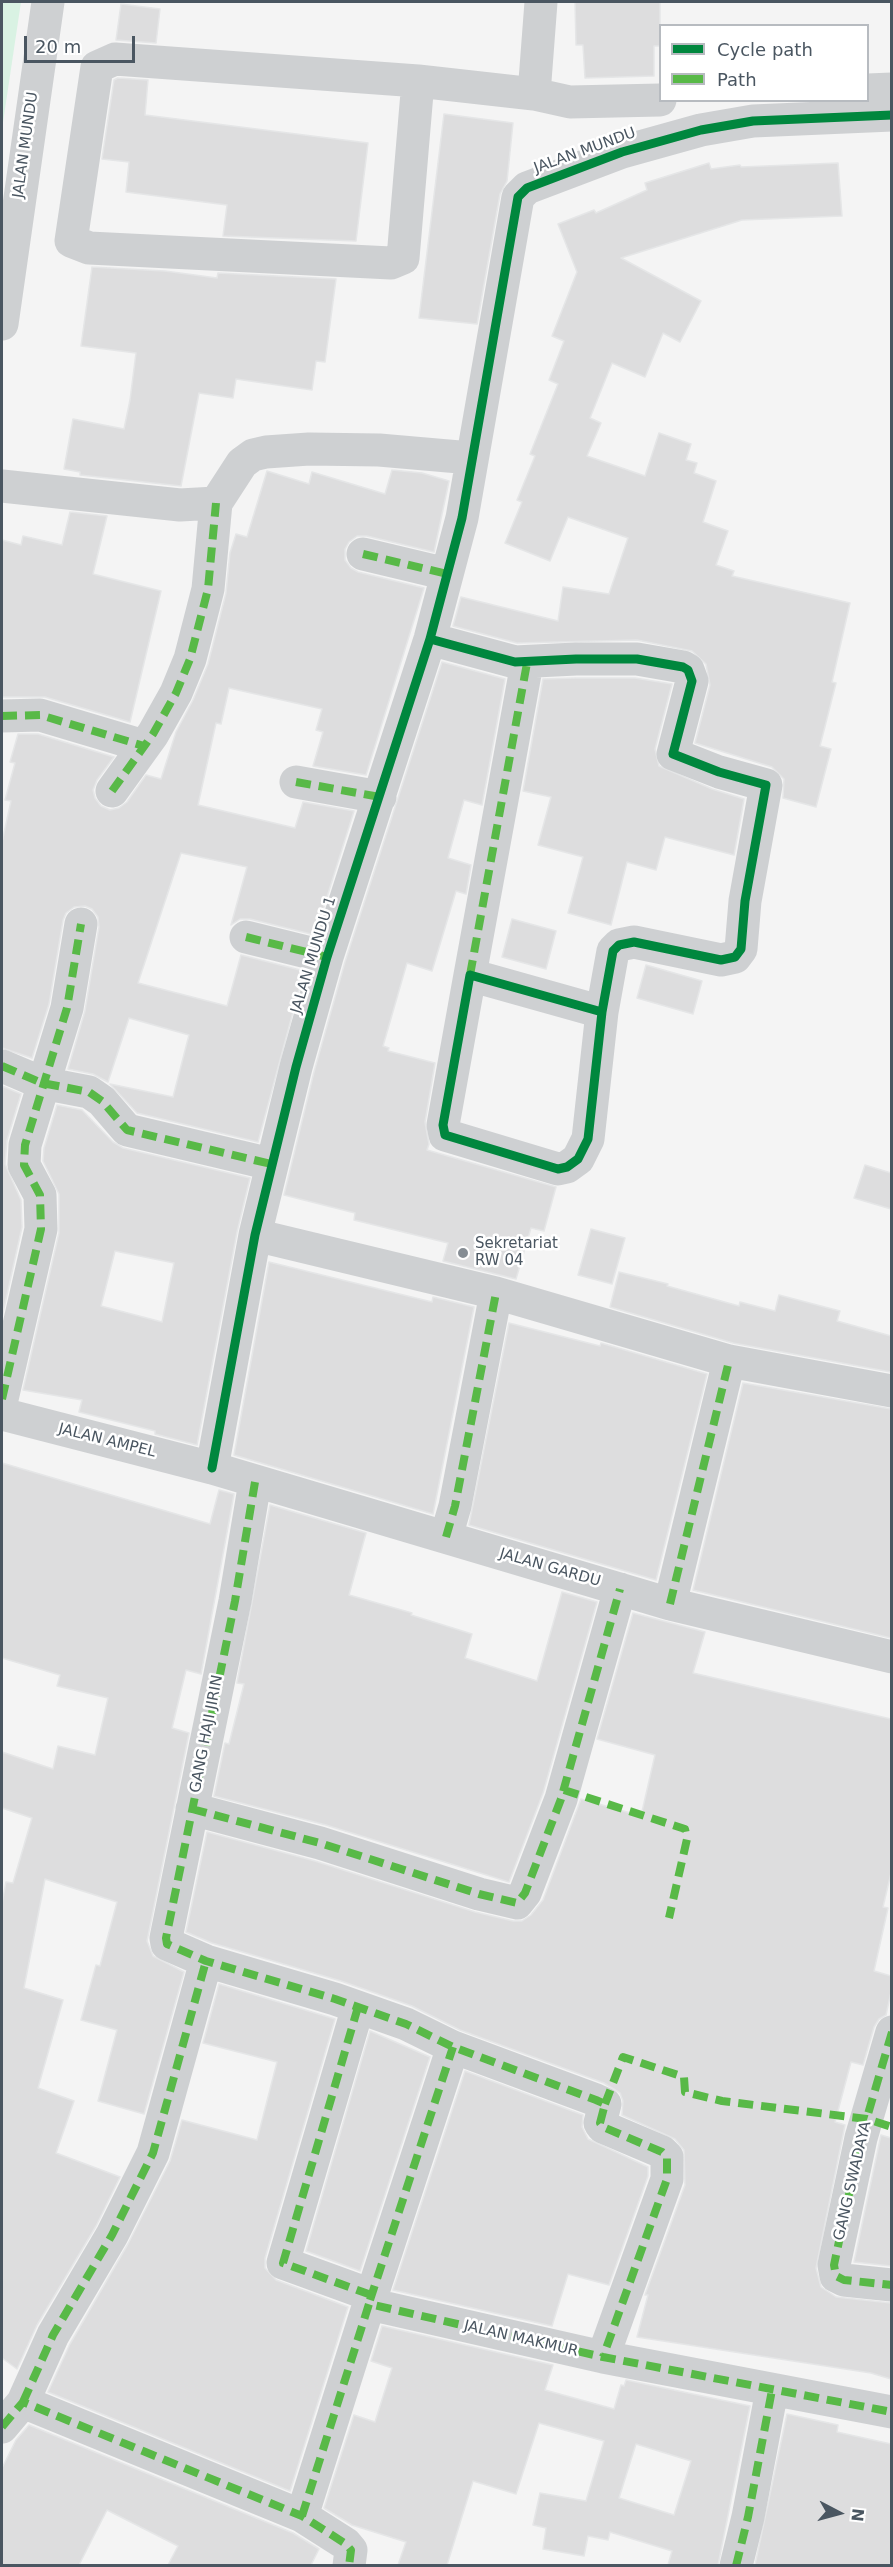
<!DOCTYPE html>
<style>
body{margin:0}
#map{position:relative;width:893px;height:2567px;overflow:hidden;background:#f4f4f4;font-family:"DejaVu Sans",sans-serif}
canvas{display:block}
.frame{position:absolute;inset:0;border:3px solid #4a5661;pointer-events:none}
.legend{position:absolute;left:659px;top:24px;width:210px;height:78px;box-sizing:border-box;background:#fff;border:2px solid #b7bbc0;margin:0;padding:8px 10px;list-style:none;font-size:18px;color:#4a5661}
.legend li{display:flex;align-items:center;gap:12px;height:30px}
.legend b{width:30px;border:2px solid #b7bbc0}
.north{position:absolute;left:809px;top:2483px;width:60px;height:60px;-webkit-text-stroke:4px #fff;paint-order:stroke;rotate:96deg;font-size:16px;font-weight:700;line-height:24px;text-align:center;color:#4a5661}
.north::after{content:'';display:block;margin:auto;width:21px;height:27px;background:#4a5661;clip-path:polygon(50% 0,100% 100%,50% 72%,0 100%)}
.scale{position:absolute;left:24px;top:36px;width:111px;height:27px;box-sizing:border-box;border:3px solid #4a5661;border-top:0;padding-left:8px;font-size:18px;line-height:21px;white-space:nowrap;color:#4a5661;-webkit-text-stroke:4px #fff;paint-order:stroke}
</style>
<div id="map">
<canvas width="893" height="2567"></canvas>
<div class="frame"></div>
<ul class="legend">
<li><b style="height:8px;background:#00873e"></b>Cycle path</li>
<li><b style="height:8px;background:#58b947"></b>Path</li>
</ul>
<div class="north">N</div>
<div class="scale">20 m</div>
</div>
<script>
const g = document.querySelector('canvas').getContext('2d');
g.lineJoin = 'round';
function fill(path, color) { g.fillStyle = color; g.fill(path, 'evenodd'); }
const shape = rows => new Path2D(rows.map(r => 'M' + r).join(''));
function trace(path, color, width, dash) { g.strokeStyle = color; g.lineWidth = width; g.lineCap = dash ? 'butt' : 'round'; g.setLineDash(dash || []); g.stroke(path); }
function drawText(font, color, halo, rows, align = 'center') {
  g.font = font + ' "DejaVu Sans",sans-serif'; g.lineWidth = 5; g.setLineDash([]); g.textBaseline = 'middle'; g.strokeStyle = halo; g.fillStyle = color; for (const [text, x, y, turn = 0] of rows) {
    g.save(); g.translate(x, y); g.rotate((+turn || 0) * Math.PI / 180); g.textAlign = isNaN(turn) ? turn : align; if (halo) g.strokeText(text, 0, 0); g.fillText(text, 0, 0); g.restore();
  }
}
fill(shape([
 [2,2,21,2,2,129]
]), '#d9f2e3');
const building = shape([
 [575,2,660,2,660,46,654,46,654,76,585,78,583,45,576,45,575,2],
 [121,4,160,9,156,43,116,40,121,4],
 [118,78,148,80,145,115,368,143,356,241,223,236,227,205,126,192,129,162,102,159,114,80,118,78],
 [444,114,513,123,507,181,500,194,477,324,419,318,444,114],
 [709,163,711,169,740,165,741,167,838,163,842,216,742,220,621,258,701,301,680,342,663,333,645,377,612,363,590,418,601,423,587,456,645,476,659,433,691,444,686,460,697,463,694,473,716,481,703,522,728,531,716,565,734,571,732,576,850,603,832,682,836,683,820,746,831,749,816,807,783,798,784,779,772,767,695,743,710,685,706,664,692,651,637,640,517,643,453,626,461,597,558,621,563,587,609,594,628,538,568,517,550,561,505,543,522,502,517,500,535,456,530,454,558,384,549,380,564,341,552,336,577,272,558,224,594,210,596,213,647,190,645,183,709,163],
 [92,267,165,271,217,278,218,273,336,279,325,362,316,361,312,390,236,379,233,398,199,393,181,486,80,475,80,472,64,469,73,419,124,429,130,400,136,353,81,346,92,267],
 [392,470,422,473,449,481,434,552,367,536,357,536,349,542,345,549,345,560,351,568,358,572,424,588,366,775,313,766,323,732,316,730,322,709,229,688,221,724,216,723,198,805,295,828,303,802,354,811,315,935,250,919,240,919,231,925,247,867,181,853,138,983,227,1006,241,955,304,971,258,1142,137,1113,110,1084,173,1097,189,1035,129,1018,108,1082,93,1074,68,1069,85,1011,99,927,98,917,92,909,85,906,74,907,66,913,63,920,49,1004,32,1058,2,1048,2,842,11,801,5,800,15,763,10,762,18,734,38,734,114,757,97,780,93,790,95,798,101,806,110,810,119,808,127,802,146,775,161,779,176,732,193,700,208,664,226,593,230,553,236,534,247,537,267,471,309,484,312,472,385,494,392,470],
 [70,512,107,516,93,574,161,591,130,722,45,697,2,697,2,540,21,545,23,536,62,545,70,512],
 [442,662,505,679,482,805,464,800,448,858,471,865,466,894,456,891,432,971,407,963,383,1046,389,1048,388,1051,435,1063,425,1122,429,1144,427,1150,556,1187,544,1231,531,1228,516,1279,443,1261,448,1243,354,1220,355,1213,284,1195,314,1072,345,962,442,662],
 [576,678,635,678,672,684,655,749,659,766,712,789,744,799,734,855,665,837,656,870,627,862,611,925,568,913,583,857,538,845,551,797,523,791,543,679,576,678],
 [512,919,556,931,546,969,502,957,512,919],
 [646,965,702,981,693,1014,637,998,646,965],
 [2,1086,21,1094,7,1140,5,1164,21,1200,22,1227,2,1317,2,1086],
 [57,1105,82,1110,113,1142,123,1148,250,1178,237,1232,197,1445,155,1434,155,1431,79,1412,82,1400,23,1390,59,1233,59,1194,43,1161,44,1148,57,1105],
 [115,1251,174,1263,162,1322,101,1306,115,1251],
 [865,1165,891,1173,891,1209,854,1198,865,1165],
 [591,1229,625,1238,612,1284,578,1275,591,1229],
 [269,1262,432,1302,433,1297,474,1307,433,1514,234,1455,269,1262],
 [619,1272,668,1284,667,1286,739,1306,740,1302,775,1311,779,1295,840,1311,837,1321,891,1336,891,1372,733,1343,610,1307,619,1272],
 [509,1323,600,1346,601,1343,707,1374,656,1580,469,1525,509,1323],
 [743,1383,891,1409,891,1638,693,1590,743,1383],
 [2,1463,210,1524,219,1490,234,1494,201,1674,186,1670,172,1728,189,1733,147,1941,153,1956,184,1972,144,2114,98,2101,117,2030,81,2020,96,1965,100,1966,117,1902,45,1879,24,1988,63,2000,38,2088,74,2101,56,2153,120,2177,96,2226,37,2325,17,2369,2,2358,2,1903,6,1882,13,1883,32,1818,2,1808,2,1752,53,1769,58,1746,95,1755,108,1698,57,1686,60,1675,2,1658,2,1463],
 [270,1505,366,1533,349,1595,412,1613,411,1615,472,1634,465,1658,537,1681,562,1592,597,1602,543,1793,509,1882,326,1825,214,1796,225,1743,229,1744,244,1684,237,1683,270,1505],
 [633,1613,705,1632,693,1673,891,1719,891,1873,883,1907,888,1908,874,1971,891,1976,891,1992,886,2015,879,2019,874,2027,863,2065,851,2062,835,2122,845,2125,816,2268,821,2287,836,2297,891,2303,891,2379,871,2373,637,2337,648,2295,645,2295,685,2185,684,2150,675,2139,622,2115,623,2101,620,2093,604,2083,460,2030,412,2006,341,1981,212,1943,186,1932,207,1832,315,1861,475,1912,513,1921,522,1921,531,1915,543,1900,581,1799,641,1816,655,1755,597,1739,633,1613],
 [219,1984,335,2019,265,2258,265,2268,276,2280,348,2307,290,2491,48,2392,70,2344,128,2244,170,2161,182,2120,257,2140,277,2062,203,2043,219,1984],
 [370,2031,430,2057,360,2271,306,2251,370,2031],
 [465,2071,583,2115,582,2127,588,2139,648,2167,648,2176,609,2285,568,2274,552,2326,393,2290,465,2071],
 [881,2135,891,2138,891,2266,854,2262,881,2135],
 [382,2326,553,2365,545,2390,614,2409,621,2385,624,2386,626,2380,750,2406,718,2565,668,2565,672,2551,610,2532,608,2540,588,2536,584,2556,543,2549,546,2528,533,2525,540,2493,586,2501,604,2441,539,2423,516,2494,473,2481,447,2565,398,2565,406,2542,352,2525,324,2508,354,2415,375,2422,392,2368,371,2361,382,2326],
 [636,2444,691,2461,674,2515,619,2498,636,2444],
 [787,2414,838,2425,837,2432,891,2444,891,2565,755,2565,787,2414],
 [29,2425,293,2533,319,2549,311,2565,168,2565,178,2546,107,2510,79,2565,2,2565,2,2468,16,2440,29,2425]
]);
fill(building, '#ddddde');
trace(building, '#e5e6e7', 1.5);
trace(shape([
 [418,81,403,258,391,263,89,248,71,241,97,67,115,59,418,81,534,94,570,102,660,100],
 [868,90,892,89],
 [534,94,541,2],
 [2,324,48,2],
 [2,486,180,505,216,503],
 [363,554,447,574],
 [430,639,515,662,576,659,637,659,683,667,688,670,692,681,673,754,719,772,766,785,745,901,741,949,735,957,721,960,634,942,619,945,613,951,602,1012,588,1139,578,1159,567,1167,558,1169,445,1135,443,1125,470,975,602,1012],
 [2,716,40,715,144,746],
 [296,782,380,797],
 [112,791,153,734,176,693,190,659,208,589,216,503,242,463,253,455,266,452,309,449,379,450,471,458],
 [246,937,327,957],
 [470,975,527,663],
 [2,1066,42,1083,89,1092,102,1101,127,1130,271,1164],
 [255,1235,496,1293,729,1361,892,1391],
 [2,1399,41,1229,40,1195,24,1165,25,1145,67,1008,81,924],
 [2,1414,212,1468,670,1604,892,1657],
 [212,1468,255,1235,296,1067,327,957,430,639,462,518,518,197,527,188,622,152,701,130,753,121,892,115],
 [255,1482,235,1601,166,1938,167,1944,206,1961,335,1999,406,2024,453,2047,596,2100,605,2104,600,2123,603,2127,662,2152,667,2157,667,2179,603,2357],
 [446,1537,455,1506,496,1293],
 [670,1604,729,1361],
 [192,1809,320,1843,479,1894,517,1903,525,1893,561,1799,620,1589],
 [358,2007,283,2263,371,2295],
 [892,2032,861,2138,834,2265,836,2276,844,2280,892,2285],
 [369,2304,453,2047],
 [23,2402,53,2335,112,2235,153,2153,206,1961],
 [2,2427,23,2402,302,2516,346,2544,351,2550,349,2566],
 [302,2516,369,2304,603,2357,892,2412],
 [736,2566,748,2517,772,2390]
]), '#ced0d2', 33);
trace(shape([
 [363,554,447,574],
 [2,716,40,715,144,746],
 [296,782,380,797],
 [112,791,153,734,176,693,190,659,208,589,216,503],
 [246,937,327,957],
 [470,975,527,663],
 [2,1066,42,1083,89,1092,102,1101,127,1130,271,1164],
 [2,1399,41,1229,40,1195,24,1165,25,1145,67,1008,81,924],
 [255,1482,235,1601,166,1938,167,1944,206,1961,335,1999,406,2024,453,2047,596,2100,605,2104,600,2123,603,2127,662,2152,667,2157,667,2179,603,2357],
 [446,1537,455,1506,496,1293],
 [670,1604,729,1361],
 [564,1790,685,1829,687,1839,669,1918],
 [192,1809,320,1843,479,1894,517,1903,525,1893,561,1799,620,1589],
 [358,2007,283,2263,371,2295],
 [892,2032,861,2138,834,2265,836,2276,844,2280,892,2285],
 [605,2104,623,2057,684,2077,685,2092,722,2101,867,2119,892,2127],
 [370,2300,453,2047],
 [23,2402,53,2335,112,2235,153,2153,206,1961],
 [2,2427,23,2402,302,2516,346,2544,351,2550,349,2566],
 [302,2516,369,2304,603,2357,892,2412],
 [736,2566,748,2517,772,2390]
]), '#58b947', 8, [15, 8]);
trace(shape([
 [430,639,515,662,576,659,637,659,683,667,688,670,692,681,673,754,719,772,766,785,745,901,741,949,735,957,721,960,634,942,619,945,613,951,602,1012,588,1139,578,1159,567,1167,558,1169,445,1135,443,1125,470,975,602,1012],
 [212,1468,255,1235,296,1067,327,957,430,639,462,518,518,197,527,188,622,152,701,130,753,121,892,115]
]), '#00873e', 9);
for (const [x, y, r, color] of [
 [463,1253,6,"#868d94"]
]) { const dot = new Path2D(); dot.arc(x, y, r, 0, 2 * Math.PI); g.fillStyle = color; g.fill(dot); trace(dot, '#fff', 2); }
drawText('15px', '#4a5661', '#fff', [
 ["JALAN MUNDU",26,145,-82],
 ["JALAN MUNDU",585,151,-20],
 ["JALAN MUNDU 1",314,955,-73],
 ["JALAN AMPEL",107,1441,14],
 ["JALAN GARDU",550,1568,16],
 ["GANG HAJI JIRIN",207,1734,-79],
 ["GANG SWADAYA",853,2181,-77],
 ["JALAN MAKMUR",521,2339,13]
]);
drawText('15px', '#4a5661', '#fff', [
 ["Sekretariat",475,1244],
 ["RW 04",475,1261]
], 'left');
</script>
